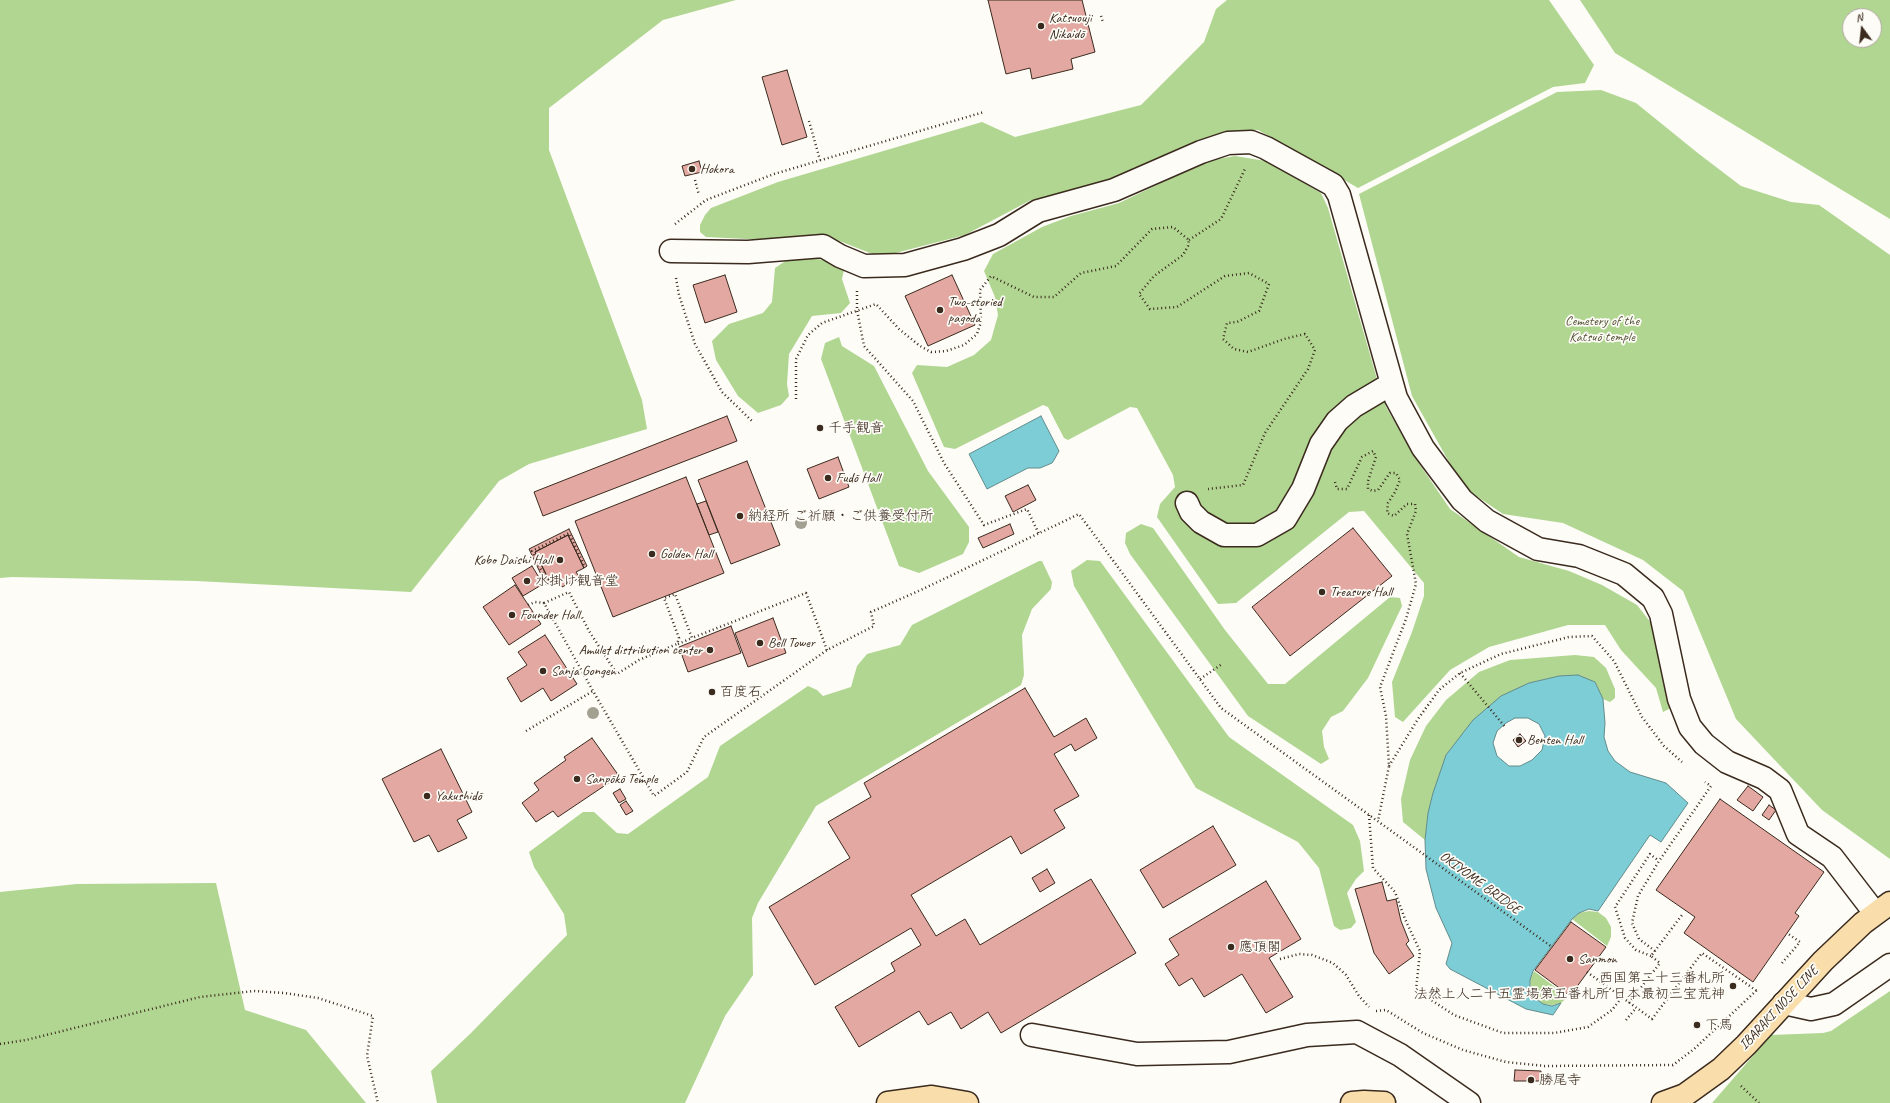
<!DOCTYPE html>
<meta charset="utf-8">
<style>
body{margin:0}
#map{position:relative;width:1890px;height:1103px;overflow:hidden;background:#fdfcf7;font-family:Caveat,sans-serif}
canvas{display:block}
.north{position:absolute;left:1842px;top:8px;width:40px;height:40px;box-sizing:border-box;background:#fdfcf7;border:1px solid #afa8a0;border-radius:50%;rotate:345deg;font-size:11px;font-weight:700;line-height:16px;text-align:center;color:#3b2a1e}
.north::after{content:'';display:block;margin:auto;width:14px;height:18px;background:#3b2a1e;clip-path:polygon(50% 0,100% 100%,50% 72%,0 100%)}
</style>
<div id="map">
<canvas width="1890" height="1103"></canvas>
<div class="north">N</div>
</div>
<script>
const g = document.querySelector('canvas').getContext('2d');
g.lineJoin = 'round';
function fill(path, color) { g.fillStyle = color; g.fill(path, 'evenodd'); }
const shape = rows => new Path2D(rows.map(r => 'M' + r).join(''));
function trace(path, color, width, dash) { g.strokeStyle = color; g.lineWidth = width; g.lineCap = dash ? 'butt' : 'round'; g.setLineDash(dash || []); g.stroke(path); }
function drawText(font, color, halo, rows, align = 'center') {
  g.font = font + ' Caveat,"Klee One",sans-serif'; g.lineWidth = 3.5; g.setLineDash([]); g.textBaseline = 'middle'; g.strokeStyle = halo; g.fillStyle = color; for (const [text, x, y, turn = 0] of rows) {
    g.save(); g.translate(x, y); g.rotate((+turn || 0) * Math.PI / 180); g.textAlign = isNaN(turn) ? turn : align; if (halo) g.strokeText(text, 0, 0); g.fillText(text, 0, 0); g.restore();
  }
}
fill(shape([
 [0,0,736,0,663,20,549,108,549,150,642,400,647,429,529,464,499,481,411,592,196,581,12,577,0,578],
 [1227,0,1549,0,1594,65,1585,83,1553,87,1358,188,1258,130,1238,131,1205,139,1098,186,1031,200,965,235,880,257,832,238,767,240,706,237,700,232,700,225,705,215,711,208,778,182,982,122,1015,137,1141,105,1204,42,1216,9],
 [1580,0,1890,0,1890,219,1615,53],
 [1850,16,1874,16,1874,40,1850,40],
 [1601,90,1636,103,1699,154,1741,186,1791,202,1819,205,1890,255,1890,859,1822,810,1736,719,1683,591,1643,560,1563,523,1503,514,1463,487,1412,396,1359,194,1557,92],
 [1235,156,1266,161,1321,193,1328,208,1377,379,1386,407,1416,459,1450,509,1519,557,1569,571,1602,585,1637,605,1655,628,1673,707,1663,712,1656,688,1621,650,1605,625,1568,625,1489,647,1450,670,1403,722,1395,717,1392,682,1412,632,1424,596,1424,583,1364,511,1349,512,1236,603,1218,604,1157,517,1160,504,1175,487,1173,475,1137,408,1130,407,1068,440,1064,438,1048,407,1043,405,955,449,944,447,912,373,917,365,947,367,974,355,991,340,998,315,995,297,984,271,993,254,1042,227,1071,216,1119,203,1207,161],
 [810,257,838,264,844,270,842,279,850,303,841,313,812,316,789,354,787,384,789,396,781,405,758,413,738,396,716,360,712,341,729,324,763,313,772,302,775,268,787,260],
 [839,337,842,346,874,366,928,471,969,527,969,542,963,554,919,573,899,566,821,359,825,343],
 [1141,524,1153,528,1225,630,1268,684,1285,684,1390,597,1400,598,1402,606,1368,678,1343,711,1331,717,1322,731,1324,747,1329,759,1321,764,1248,716,1130,554,1125,543,1126,533],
 [1087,560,1100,561,1229,737,1353,825,1360,841,1364,871,1356,879,1347,893,1356,922,1351,928,1340,930,1334,926,1319,868,1298,842,1196,788,1074,586,1071,571],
 [1039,561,1042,561,1052,582,1051,589,1032,609,1022,635,1024,675,1021,685,816,806,758,903,752,918,753,975,725,1016,685,1103,437,1103,431,1071,471,1033,567,935,564,914,534,867,529,852,583,812,594,812,617,833,628,834,708,777,720,746,808,686,817,690,823,696,851,687,857,666,867,654,900,645,912,625],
 [1575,655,1594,657,1606,668,1615,689,1615,698,1610,702,1603,699,1595,682,1559,676,1529,683,1428,813,1425,840,1403,822,1401,799,1410,760,1426,726,1446,700,1479,672,1510,660],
 [216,883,245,1010,306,1030,366,1103,0,1103,0,892,77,884],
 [1589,911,1598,912,1606,918,1611,927,1611,937,1607,946,1572,919,1579,913],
 [1534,971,1568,997,1561,1003,1552,1005,1542,1004,1535,998,1531,989,1530,980],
 [1890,991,1890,1103,1712,1103,1771,1035,1823,1033,1831,1031]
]), '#b1d691');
const water = shape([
 [1041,416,1059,451,1054,460,1052,463,1040,468,1028,468,987,489,969,454,1041,416],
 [1578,675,1595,682,1603,699,1605,723,1604,737,1608,751,1615,761,1630,772,1666,783,1688,803,1661,842,1650,835,1598,911,1589,909,1579,913,1572,919,1533,971,1530,980,1530,989,1535,998,1543,1004,1552,1006,1561,1003,1553,1015,1526,1009,1450,969,1446,964,1452,943,1436,908,1426,869,1425,840,1428,813,1433,793,1446,755,1473,720,1501,696,1529,683,1559,676,1578,675],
 [1515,718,1528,718,1539,724,1545,736,1542,750,1532,760,1520,766,1509,766,1497,756,1493,743,1497,731,1506,723,1515,718]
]);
fill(water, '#7ccdd5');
trace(water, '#628c8c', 1);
const building = shape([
 [988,0,1082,0,1095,52,1071,59,1073,69,1032,79,1030,68,1006,74,988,0],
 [787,70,807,137,782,145,762,77,787,70],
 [699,161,702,172,685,176,682,166,699,161],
 [725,275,737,312,705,323,693,285,725,275],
 [952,275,975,325,928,346,905,296,952,275],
 [727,416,737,441,543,516,534,492,727,416],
 [838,457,849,487,819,499,807,469,838,457],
 [747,461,780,545,731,564,698,480,747,461],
 [686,477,724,573,613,617,575,521,686,477],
 [1028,485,1036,500,1013,512,1005,496,1028,485],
 [706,501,718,532,709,535,697,504,706,501],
 [1010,524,1014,534,983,548,978,538,1010,524],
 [1353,528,1392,576,1290,656,1252,607,1353,528],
 [569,529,587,566,584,568,568,535,535,552,550,583,546,585,529,549,569,529],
 [568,535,584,568,576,572,580,578,562,587,558,581,551,584,535,552,568,535],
 [532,566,543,584,523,596,512,578,532,566],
 [515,585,541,624,509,645,483,607,515,585],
 [773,618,786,653,748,667,735,633,773,618],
 [731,626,741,653,688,672,679,647,731,626],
 [545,635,577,684,551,701,543,688,521,702,507,678,527,665,518,652,545,635],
 [1025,688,1054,737,1086,718,1097,738,1075,751,1071,744,1054,754,1079,796,1054,810,1065,828,1021,854,1011,836,911,895,936,936,965,919,980,945,1091,879,1136,953,1001,1033,988,1012,961,1029,951,1012,928,1025,919,1011,859,1047,835,1007,895,971,891,963,921,945,911,928,815,985,769,907,850,858,828,822,871,797,864,783,1025,688],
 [1520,734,1526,741,1518,747,1513,740,1520,734],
 [592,738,619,776,558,817,553,811,536,822,522,803,539,790,534,783,566,760,564,757,592,738],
 [441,749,472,812,457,820,467,838,438,852,429,835,414,842,382,779,441,749],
 [1748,786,1763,797,1753,811,1737,800,1748,786],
 [620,789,626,799,619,803,613,793,620,789],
 [1720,799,1824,872,1795,913,1799,916,1753,982,1684,933,1695,917,1656,890,1720,799],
 [626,801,633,811,626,815,620,805,626,801],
 [1769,805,1776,810,1769,820,1762,815,1769,805],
 [1213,826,1236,865,1163,908,1140,870,1213,826],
 [1047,869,1055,883,1040,892,1032,878,1047,869],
 [1266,881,1301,939,1269,958,1293,997,1266,1013,1242,974,1204,997,1192,978,1179,986,1165,964,1179,955,1169,939,1266,881],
 [1382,882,1387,901,1396,899,1401,921,1409,941,1406,944,1414,956,1389,974,1374,953,1355,889,1382,882],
 [1571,922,1606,947,1570,996,1535,970,1571,922],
 [1515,1070,1541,1071,1541,1081,1514,1081,1515,1070]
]);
fill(building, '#e3a8a1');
trace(building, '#3b2a1e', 1);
const minor = shape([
 [671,251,748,252,823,246,840,256,864,266,905,265,963,249,999,235,1038,211,1114,190,1201,152,1228,143,1251,142,1266,148,1333,185,1339,195,1396,398,1423,448,1462,500,1487,521,1538,549,1579,556,1624,574,1653,598,1661,614,1679,699,1690,727,1704,744,1727,762,1764,778,1780,790,1798,834,1832,857,1875,913],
 [1187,503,1191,512,1201,522,1224,535,1257,535,1285,519,1303,489,1321,444,1337,421,1354,406,1391,384],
 [1784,1003,1811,1009,1834,1004,1890,965],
 [1032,1035,1137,1054,1229,1052,1307,1035,1357,1032,1400,1055,1469,1103]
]);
const major = shape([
 [888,1103,932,1097,967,1103],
 [1352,1103,1364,1102,1384,1103],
 [1663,1103,1685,1095,1721,1069,1746,1045,1823,961,1863,923,1890,903]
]);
trace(minor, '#3b2a1e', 25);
trace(major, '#3b2a1e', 25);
trace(shape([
 [1101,16,1103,22],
 [809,121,820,160],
 [695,180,699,195],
 [675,224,706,200,774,174,984,112],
 [1189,240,1221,219,1245,169],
 [676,278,679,295,695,344,722,392,753,422],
 [857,291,857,310,864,346,913,401,944,463,984,525,1027,509,1039,534],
 [796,399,796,359,808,335,822,323,876,304,899,329,920,346,931,352,946,351,964,345,977,334,981,322,980,290,991,276,1034,297,1054,297,1081,273,1116,266,1152,229,1173,227,1189,240,1188,246,1183,255,1154,276,1139,294,1150,309,1177,307,1225,276,1249,273,1269,284,1259,311,1237,322,1227,323,1223,339,1234,349,1248,352,1284,339,1305,334,1315,350,1308,369,1265,433,1243,485,1208,489],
 [1335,482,1337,489,1347,489,1362,457,1373,451,1376,457,1368,481,1368,489,1373,491,1378,490,1390,473,1396,473,1400,480,1395,492,1388,503,1387,513,1394,516,1407,504,1415,504,1416,511,1407,534,1416,584,1406,619,1380,687,1386,716,1389,766,1378,821],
 [548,584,532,551,569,533,585,567],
 [528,605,535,602,544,603],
 [678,644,692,638],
 [827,650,806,593,692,638,675,594,664,598,679,638,677,644,639,660,617,674,589,631,569,592,544,603,593,691,654,796,687,772,704,737,827,650,874,626,871,612,923,589,1079,514,1221,708,1552,947],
 [1460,673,1506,728],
 [1200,679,1222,664],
 [526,731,593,691],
 [1389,766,1418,719,1439,690,1460,673,1501,654,1569,637,1592,636,1614,661,1642,717,1664,746,1682,762],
 [1369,815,1373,868,1395,892,1405,919,1420,951,1416,990,1454,1015,1503,1033,1554,1033,1588,1027,1612,1010,1622,997],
 [1655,951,1639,939,1632,923,1638,896,1659,861,1711,786,1705,782],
 [1651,956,1636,950,1625,938,1615,907,1650,854,1659,861],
 [1280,959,1299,954,1312,955,1333,963,1346,975,1359,996,1369,1007],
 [1782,963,1800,942,1787,933],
 [1587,972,1652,1019,1702,953,1757,991],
 [1629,1003,1660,963,1651,956,1682,915],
 [1376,1011,1386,1010,1423,1033,1463,1050,1506,1062,1545,1066,1673,1065,1694,1049,1757,990],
 [1626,1020,1636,1008],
 [0,1044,26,1040,200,997,254,991,284,993,318,998,373,1016,367,1056,378,1103],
 [1741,1086,1759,1103]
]), '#3b2a1e', 2.5, [1, 3]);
trace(minor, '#fdfcf7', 22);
trace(major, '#f9deab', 22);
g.fillStyle = '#a2a090';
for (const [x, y] of [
 [801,523],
 [593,713]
]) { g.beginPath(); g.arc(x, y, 6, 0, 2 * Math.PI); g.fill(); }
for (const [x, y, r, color] of [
 [1041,26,4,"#3b2a1e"],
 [692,169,4,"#3b2a1e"],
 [940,310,4,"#3b2a1e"],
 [820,428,4,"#3b2a1e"],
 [828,478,4,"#3b2a1e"],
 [740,516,4,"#3b2a1e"],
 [652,554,4,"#3b2a1e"],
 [560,560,4,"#3b2a1e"],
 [527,581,4,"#3b2a1e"],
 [1322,592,4,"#3b2a1e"],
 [512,615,4,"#3b2a1e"],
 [760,643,4,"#3b2a1e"],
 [710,650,4,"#3b2a1e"],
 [543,671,4,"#3b2a1e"],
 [712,692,4,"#3b2a1e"],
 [1519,740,4,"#3b2a1e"],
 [577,779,4,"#3b2a1e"],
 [427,796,4,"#3b2a1e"],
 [1231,947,4,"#3b2a1e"],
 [1570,959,4,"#3b2a1e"],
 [1733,986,4,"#3b2a1e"],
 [1697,1025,4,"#3b2a1e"],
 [1531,1080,4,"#3b2a1e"]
]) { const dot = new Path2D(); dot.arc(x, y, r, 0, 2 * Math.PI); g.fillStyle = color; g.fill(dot); trace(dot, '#fdfcf7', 1.5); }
drawText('14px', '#3b2a1e', '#fdfcf7', [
 ["Katsuouji",1049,18],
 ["Nikaidō",1049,34],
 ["Hokora",700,169],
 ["Two-storied",948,302],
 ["pagoda",948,318],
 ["千手観音",828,428],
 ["Fudō Hall",836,478],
 ["納経所 ご祈願・ご供養受付所",748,516],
 ["Golden Hall",660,554],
 ["Kobo Daishi Hall",552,560,"right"],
 ["水掛け観音堂",535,581],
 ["Treasure Hall",1330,592],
 ["Founder Hall",520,615],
 ["Bell Tower",768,643],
 ["Amulet distribution center",702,650,"right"],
 ["Sanja Gongen",551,671],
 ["百度石",720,692],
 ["Benten Hall",1527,740],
 ["Sanpōkō Temple",585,779],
 ["Yakushidō",435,796],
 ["應頂閣",1239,947],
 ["Sanmon",1578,959],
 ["西国第二十三番札所",1725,978,"right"],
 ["法然上人二十五霊場第五番札所 日本最初三宝荒神",1725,994,"right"],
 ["下馬",1705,1025],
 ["勝尾寺",1539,1080]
], 'left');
drawText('14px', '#58553b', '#fdfcf7', [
 ["Cemetery of the",1602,321],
 ["Katsuō temple",1602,337]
]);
drawText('14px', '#3b2a1e', '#fdfcf7', [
 ["OKIYOME BRIDGE",1480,883,36],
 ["IBARAKI NOSE LINE",1779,1008,-47]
]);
</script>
